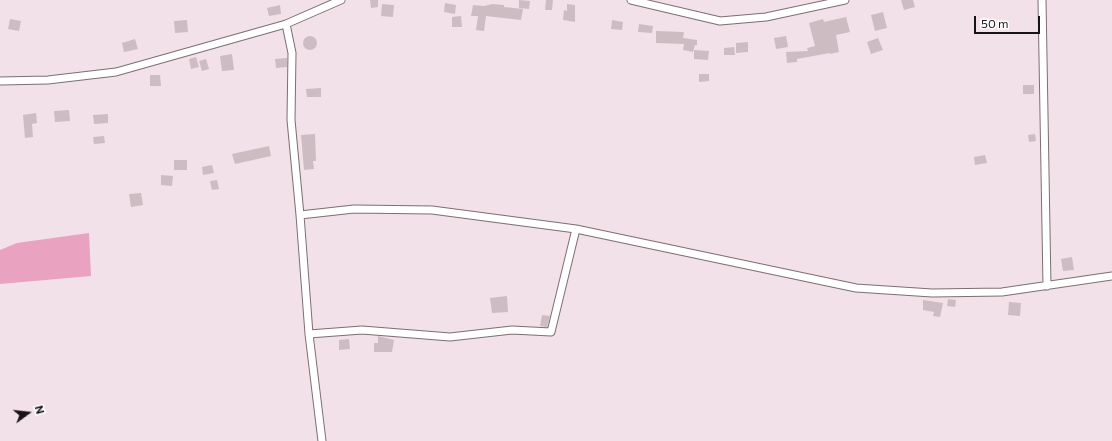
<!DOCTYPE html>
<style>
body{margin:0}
#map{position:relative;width:1112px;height:441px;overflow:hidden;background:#f2e1e8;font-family:Commissioner,sans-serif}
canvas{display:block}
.north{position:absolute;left:8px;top:393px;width:40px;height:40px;-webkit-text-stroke:3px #fff;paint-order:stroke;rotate:75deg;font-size:11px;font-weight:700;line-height:16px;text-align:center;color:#181315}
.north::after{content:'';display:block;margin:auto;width:14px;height:18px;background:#181315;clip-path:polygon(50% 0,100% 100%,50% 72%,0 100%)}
.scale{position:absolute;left:974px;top:16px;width:66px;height:18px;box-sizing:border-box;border:2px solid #181315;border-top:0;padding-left:5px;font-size:12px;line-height:14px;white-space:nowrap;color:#181315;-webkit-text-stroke:3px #fff;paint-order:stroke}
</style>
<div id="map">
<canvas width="1112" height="441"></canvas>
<div class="north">N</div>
<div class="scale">50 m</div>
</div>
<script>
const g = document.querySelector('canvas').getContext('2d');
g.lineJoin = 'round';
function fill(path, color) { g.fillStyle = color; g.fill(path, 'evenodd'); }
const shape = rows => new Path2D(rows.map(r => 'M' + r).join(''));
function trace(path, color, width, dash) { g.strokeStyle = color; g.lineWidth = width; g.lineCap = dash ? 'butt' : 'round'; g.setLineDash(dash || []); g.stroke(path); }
fill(shape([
 [89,233,91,276,0,284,0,250,17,243]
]), '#e9a2bf');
fill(shape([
 [370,0,378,0,378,7,371,8],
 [519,0,530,1,529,9,519,8],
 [546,0,553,0,552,10,545,10],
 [901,0,913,0,915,7,904,10],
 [445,3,456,5,455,14,444,12],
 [382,4,394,5,393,17,381,16],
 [492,4,504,5,504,7,523,9,521,20,486,16,484,31,476,30,478,16,471,16,473,5,484,6],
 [567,4,575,5,575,22,563,20,564,10,567,11],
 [280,5,281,14,269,16,267,8],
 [883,12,887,28,875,31,871,15],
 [461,16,462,27,452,27,452,17],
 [846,17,850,32,836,35,839,52,830,54,830,53,797,59,797,62,787,63,786,52,808,51,807,48,815,46,809,23,823,19,824,22],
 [10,19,21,21,19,31,8,29],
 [187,20,188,32,175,33,174,21],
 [612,20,623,22,622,30,611,29],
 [639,24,653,26,652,33,638,32],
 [656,31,684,32,683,38,697,40,697,45,695,45,693,52,683,50,684,44,656,43],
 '303 43a7 7 0 1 1 14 0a7 7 0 1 1-14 0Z',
 [786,36,788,47,776,49,774,38],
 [878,38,883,50,871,54,867,42],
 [135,39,138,49,124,52,122,43],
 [748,42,748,52,736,53,736,43],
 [734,47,735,55,724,55,724,48],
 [694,50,709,51,708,60,694,59],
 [232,54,234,70,222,71,220,56],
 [196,57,199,67,191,69,189,59],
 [287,58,287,67,276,68,275,59],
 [206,59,209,69,202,71,199,61],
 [699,74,709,74,709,81,699,82],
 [150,75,160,75,161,86,150,86],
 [1023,85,1034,85,1034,94,1023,94],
 [321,88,321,97,307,97,306,89],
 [69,110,70,121,55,122,54,111],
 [36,113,37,123,32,124,33,137,25,138,23,115],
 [108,114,108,123,94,124,93,115],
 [315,134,316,161,313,161,314,169,304,170,301,135],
 [1035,134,1036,141,1029,142,1028,135],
 [104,136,105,143,94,144,93,137],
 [269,146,271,156,235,164,232,154],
 [985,155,987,163,975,165,974,157],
 [174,160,187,160,187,170,174,170],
 [212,165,214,173,203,175,202,167],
 [161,175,173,176,172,186,161,185],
 [217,180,219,189,212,190,210,181],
 [141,193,143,205,131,207,129,194],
 [1072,257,1074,270,1063,271,1061,259],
 [507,296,508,312,492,313,490,298],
 [948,299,956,300,955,307,947,306],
 [923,300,943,303,940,317,933,316,934,312,923,310],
 [1009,302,1021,303,1020,316,1008,315],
 [542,315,550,316,547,327,540,326],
 [378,336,394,340,392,352,374,352,374,343,378,343],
 [349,339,350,349,339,350,339,340]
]), '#cdbdc3');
const minor = shape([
 [631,0,720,21,766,17,845,0],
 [1042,0,1047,286],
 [286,24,292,53,291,120,300,215,354,209,432,210,576,229,856,288,932,293,1002,292,1112,276],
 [0,81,48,80,116,72,286,24,341,0],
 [300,215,309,334,322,441],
 [309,334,362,330,450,337,512,330,551,332,576,229]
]);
trace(minor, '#7c6e73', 9);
trace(minor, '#fff', 7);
</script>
